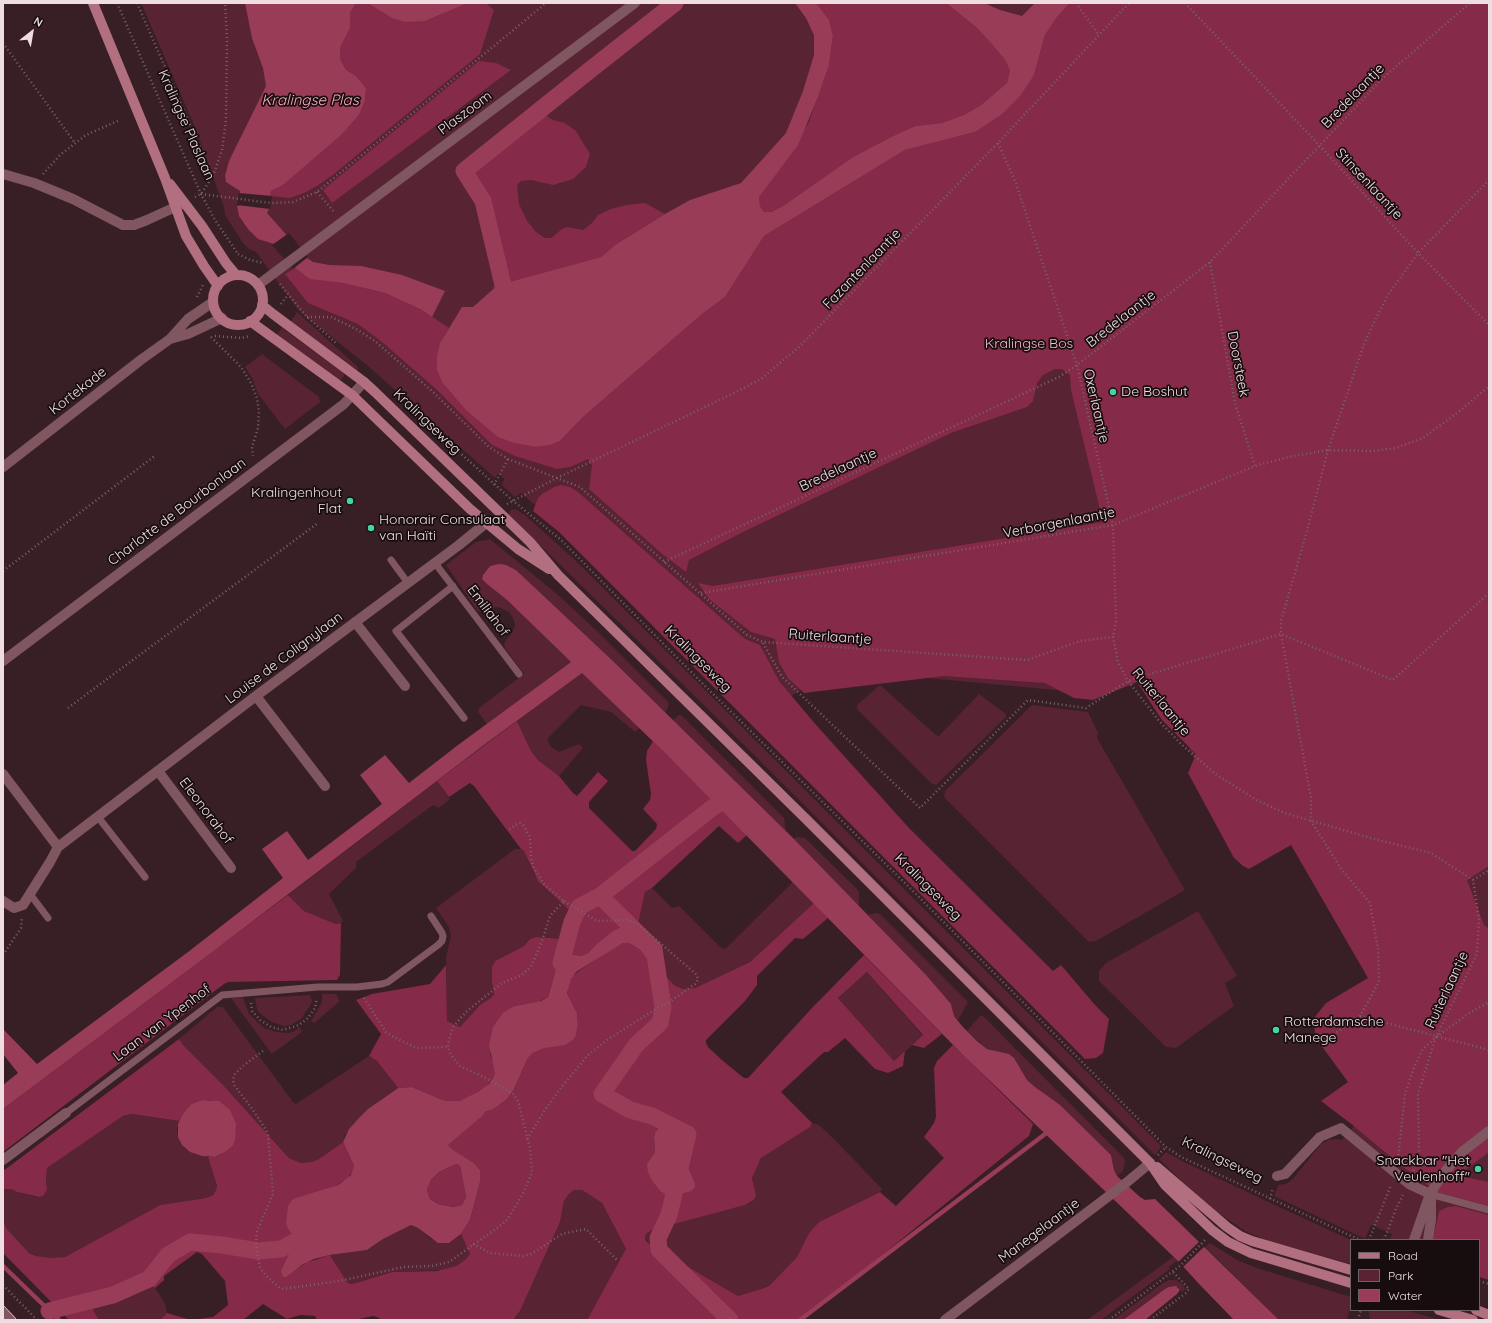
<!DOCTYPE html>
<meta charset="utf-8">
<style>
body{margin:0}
#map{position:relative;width:1492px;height:1323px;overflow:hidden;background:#371f25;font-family:Quicksand,sans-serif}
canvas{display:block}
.frame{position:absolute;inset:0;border:4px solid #efdee1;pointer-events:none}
.legend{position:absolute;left:1350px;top:1239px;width:130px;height:72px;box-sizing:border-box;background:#170d0f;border:1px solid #6d6163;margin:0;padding:5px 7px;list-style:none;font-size:12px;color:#efdee1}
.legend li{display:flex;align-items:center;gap:8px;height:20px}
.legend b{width:20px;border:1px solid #6d6163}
.north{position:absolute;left:12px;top:12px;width:40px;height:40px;-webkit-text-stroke:3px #170d0f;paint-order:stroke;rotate:31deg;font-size:11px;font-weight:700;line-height:16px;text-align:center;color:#efdee1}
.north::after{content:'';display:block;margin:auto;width:14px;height:18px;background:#efdee1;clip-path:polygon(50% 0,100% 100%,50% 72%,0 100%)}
</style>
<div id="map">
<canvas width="1492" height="1323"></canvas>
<div class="frame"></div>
<ul class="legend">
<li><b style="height:5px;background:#b26f80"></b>Road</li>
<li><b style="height:11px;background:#582333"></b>Park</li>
<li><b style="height:11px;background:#983c58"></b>Water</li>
</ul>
<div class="north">N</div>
</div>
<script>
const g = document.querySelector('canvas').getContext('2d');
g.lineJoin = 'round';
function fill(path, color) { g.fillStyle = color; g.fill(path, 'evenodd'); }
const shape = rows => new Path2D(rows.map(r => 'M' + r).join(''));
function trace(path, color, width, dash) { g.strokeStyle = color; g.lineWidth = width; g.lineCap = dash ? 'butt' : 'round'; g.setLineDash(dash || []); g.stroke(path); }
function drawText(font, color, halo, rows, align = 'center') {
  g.font = font + ' Quicksand,sans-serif'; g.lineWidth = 3.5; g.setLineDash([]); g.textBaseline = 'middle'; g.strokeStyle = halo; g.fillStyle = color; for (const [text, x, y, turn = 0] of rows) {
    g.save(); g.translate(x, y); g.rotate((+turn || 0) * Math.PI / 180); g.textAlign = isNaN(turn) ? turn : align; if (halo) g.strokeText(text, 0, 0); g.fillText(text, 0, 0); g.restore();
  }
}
fill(shape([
 [141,3,1489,3,1489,1273,1479,1240,1390,1240,1392,1234,1371,1225,1365,1239,1274,1196,1278,1185,1286,1184,1292,1180,1321,1144,1328,1140,1337,1139,1342,1140,1394,1079,1387,987,1297,837,1242,858,1151,669,1066,691,831,669,761,717,585,549,521,493,515,497,502,485,504,479,498,473,495,478,368,366,299,311,256,252,249,249,243,243,225,215,224,207,194,125],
 [297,312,358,367,358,369,356,372,290,323],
 [282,328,344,373,344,376,341,380,338,381,277,335],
 [262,354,319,397,320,402,285,429,258,394,252,378,245,367],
 [515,509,525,515,576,561,1160,1145,1161,1147,1155,1155,715,716,508,514,511,510],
 [490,539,558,595,596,630,669,703,668,708,665,712,614,662,516,570,490,566,483,575,487,584,507,600,571,662,487,724,478,712,479,708,524,674,505,648,504,643,513,631,515,624,513,618,509,612,501,608,496,607,481,612,477,610,446,565,476,542],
 [582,672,640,728,635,732,611,712,581,705,547,739,551,747,559,752,579,744,583,748,559,776,538,760,531,751,517,721],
 [880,685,936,735,939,736,979,694,1006,714,1006,717,936,785,931,783,857,709,857,705],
 [1032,705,1088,712,1098,733,1097,738,1185,890,1096,941,1089,942,944,797,945,791],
 [679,715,681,715,784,818,786,831,673,720],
 [437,781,450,799,439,808,433,805,356,862,356,868,329,894,343,921,341,923,336,924,304,911,288,895],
 [796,837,805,838,858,890,859,893,859,906,794,839],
 [515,849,521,849,524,850,534,874,543,886,568,909,569,912,564,939,536,937,530,939,524,946,495,961,492,982,494,994,492,997,480,1005,460,1027,447,1021,446,957,451,935,449,927,436,908],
 [793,882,814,903,750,962,695,988,683,989,674,985,665,975,666,972,648,943,637,928,642,897,645,892,652,888,672,908,679,906,720,947,725,949],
 [1198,911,1237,976,1225,983,1234,1006,1180,1045,1176,1048,1166,1047,1099,981,1099,971,1106,963],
 [875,913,880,914,968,1002,958,1020,954,1016,951,1004,868,915],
 [867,972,923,1036,894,1061,838,998],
 [322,994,336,994,339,1000,339,1002,314,1023,311,1021,322,1002],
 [310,995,312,1000,311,1004,301,1019,291,1025,284,1026,272,1022,262,1015,257,1010,255,998],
 [243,997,249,1014,264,1028,276,1032,288,1033,293,1032,300,1027,302,1032,273,1053,271,1053,231,998],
 [217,1007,223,1007,293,1102,296,1104,369,1056,377,1061,398,1088,383,1098,345,1135,343,1142,319,1159,311,1162,301,1163,289,1158,224,1086,184,1046,179,1039],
 [980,1016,983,1016,1124,1158,1125,1161,1123,1171,1117,1176,1114,1170,1111,1155,1027,1080,1013,1058,1009,1054,987,1049,967,1031],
 [132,1114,179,1121,177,1130,178,1137,185,1148,195,1154,208,1157,217,1186,216,1190,213,1195,206,1198,160,1205,65,1257,50,1259,36,1256,29,1253,7,1229,3,1221,3,1189,11,1189,17,1192,36,1197,47,1190,46,1180,47,1168,123,1116],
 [812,1123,819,1125,835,1140,882,1189,880,1192,819,1222,809,1233,797,1257,769,1286,764,1288,738,1296,654,1247,646,1240,645,1238,646,1234,652,1230,750,1203,755,1199,752,1176,761,1158,809,1127],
 [1166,1152,1184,1162,1262,1199,1351,1240,1351,1264,1268,1241,1245,1231,1214,1210,1193,1192,1159,1159],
 [574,1190,582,1190,602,1203,626,1249,625,1252,587,1320,513,1320,520,1311,560,1222,564,1201,568,1195],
 [411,1225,418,1228,431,1239,449,1243,461,1234,470,1254,465,1260,456,1266,443,1270,392,1272,356,1283,350,1284,347,1282,330,1255,367,1250,383,1239],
 [1210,1243,1237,1260,1257,1268,1351,1297,1351,1305,1347,1320,1279,1320,1205,1247],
 [1173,1257,1178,1262,1175,1262,1169,1267,1170,1269,1101,1320,1087,1320],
 [1169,1280,1176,1280,1183,1285,1185,1289,1182,1292,1178,1287,1169,1287,1123,1320,1113,1320,1163,1283],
 [144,1281,155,1288,165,1303,167,1313,163,1318,160,1320,99,1320,97,1319,93,1310,96,1305],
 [1369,1310,1406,1310,1440,1320,1371,1320,1369,1316]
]), '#582333');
fill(shape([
 [356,3,367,3,392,18,425,21,468,3,486,3,494,10,480,54,334,174,317,186,304,193,290,198,270,196,271,191,283,185,341,134,359,115,365,101,366,88,356,76,346,70,340,59,340,48,350,28,350,13],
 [816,3,946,3,976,27,990,42,1005,60,1010,70,1008,79,1007,83,981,105,964,115,942,123,915,126,891,137,853,157,783,206,771,212,764,212,760,206,759,197,809,122,829,65,833,36,829,21],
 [1070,3,1489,3,1489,866,1467,880,1484,925,1489,929,1489,1152,1460,1174,1464,1177,1489,1182,1489,1206,1437,1192,1402,1166,1350,1123,1321,1101,1348,1082,1315,1037,1314,1018,1326,1003,1368,978,1291,845,1249,869,1243,866,1234,858,1188,773,1196,754,1162,720,1137,682,1093,700,1074,698,1045,683,944,676,804,693,788,678,779,662,775,639,751,632,709,599,698,583,713,586,1103,522,1071,390,1070,375,1062,369,1055,369,1043,375,1037,383,1033,401,1027,407,951,433,745,531,689,560,686,572,661,553,589,489,592,465,588,459,570,467,557,469,515,456,492,445,436,389,382,342,358,324,308,303,285,274,295,268,303,274,321,280,343,283,385,293,422,310,449,328,440,343,514,443,536,447,550,445,560,441,583,417,702,314,725,297,764,236,905,150,975,132,1034,75,1045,35,1057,17],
 [479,61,496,63,511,70,332,203,323,190],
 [541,104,548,117,553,120,565,123,576,131,590,154,586,167,573,179,553,185,531,180,521,181,517,185,519,204,527,221,536,232,545,238,551,238,562,229,567,227,583,230,592,223,598,215,611,209,626,205,645,203,665,214,615,245,601,257,498,285,493,289,500,265,498,240,493,216,479,196,458,168],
 [561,485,570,487,578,492,745,639,760,645,779,681,817,726,910,829,1053,971,1061,965,1095,1005,1109,1019,1103,1053,1096,1058,1085,1059,559,532,533,511,538,498,542,494,554,487],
 [517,721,531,751,538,760,559,776,573,793,577,796,598,772,608,781,589,802,589,808,632,851,635,851,656,829,657,824,643,809,650,800,651,794,646,760,647,751,653,741,747,835,738,843,719,826,652,888,645,892,637,928,629,926,602,940,588,953,580,956,572,954,566,941,564,939,560,945,554,976,548,997,538,1002,515,1006,490,1054,495,1067,495,1073,492,1080,487,1086,469,1098,460,1101,451,1101,443,1100,412,1087,398,1088,377,1061,369,1056,381,1034,356,1000,372,994,430,984,446,965,447,1021,460,1027,480,1005,492,997,494,994,492,982,492,967,495,961,524,946,530,939,536,937,564,939,569,912,568,909,538,881,524,851,521,849,474,786,470,783,449,797,437,781],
 [288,895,304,911,336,924,341,923,340,975,337,980,228,982,224,984,3,1152,3,1109],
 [814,903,828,918,803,939,795,938,757,976,757,985,745,1001,706,1040,706,1043,708,1047,723,1061,744,1078,748,1078,811,1009,864,955,942,1034,924,1048,912,1045,923,1035,867,972,838,998,894,1061,905,1051,903,1066,888,1073,875,1069,845,1038,828,1052,824,1052,781,1092,812,1123,810,1127,761,1158,752,1178,756,1195,754,1200,745,1205,652,1230,646,1234,645,1238,646,1241,654,1247,738,1296,764,1288,769,1286,797,1257,809,1233,819,1222,880,1192,896,1206,944,1158,924,1137,934,1123,936,1117,934,1068,937,1061,953,1045,1033,1124,1029,1136,802,1320,587,1320,626,1249,602,1203,582,1190,574,1190,568,1195,564,1201,560,1222,520,1311,513,1320,382,1320,377,1317,373,1316,355,1320,317,1320,315,1316,300,1315,287,1319,263,1304,243,1320,160,1320,167,1313,191,1320,213,1317,228,1305,225,1281,202,1254,197,1252,164,1276,164,1280,155,1288,144,1281,96,1305,93,1310,99,1320,69,1320,3,1253,3,1221,7,1229,29,1253,36,1256,50,1258,65,1257,160,1205,206,1198,213,1195,216,1190,217,1186,208,1157,215,1157,227,1151,229,1149,212,1100,202,1100,191,1104,182,1115,179,1121,132,1114,123,1116,47,1168,46,1180,47,1190,43,1196,39,1197,17,1192,11,1189,3,1189,3,1171,179,1039,184,1046,224,1086,289,1158,301,1163,311,1162,319,1159,343,1142,354,1166,353,1171,348,1178,334,1187,294,1237,295,1270,308,1262,330,1255,347,1282,350,1284,356,1283,392,1272,437,1271,456,1266,465,1260,470,1254,461,1234,470,1220,480,1182,480,1170,474,1163,452,1150,448,1145,449,1130,452,1124,460,1120,494,1109,507,1099,513,1091,528,1058,533,1053,576,1035,578,1025,577,1013,567,993,569,983,573,975,613,948,623,943,627,943,631,944,640,950,662,976,665,975,674,985,683,989,695,988,750,962],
 [684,1124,688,1167,695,1183,667,1195,661,1192,648,1162,655,1152,654,1136,655,1132,662,1125],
 [456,1164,460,1166,466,1197,462,1205,453,1207,438,1204,430,1199,427,1190,431,1180,439,1172],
 [1456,1206,1489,1215,1489,1280,1479,1277,1479,1240,1433,1240,1439,1211,1448,1207]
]), '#852a48');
fill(shape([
 [245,3,356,3,350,13,350,28,340,48,340,59,346,70,356,76,366,88,365,101,359,115,341,135,283,185,271,191,269,209,267,213,307,258,313,262,329,265,361,266,384,271,402,275,445,291,432,317,422,310,385,293,343,283,310,279,295,268,274,244,258,239,248,229,239,216,237,206,239,206,240,191,226,182,225,176,229,161,266,86,263,68,252,38],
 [367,3,468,3,425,21,405,22,392,18],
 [795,3,816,3,829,20,833,36,831,50,829,65,818,97,798,145,759,197,760,206,764,212,771,212,783,206,853,157,891,137,915,126,942,123,964,115,981,105,1007,83,1010,70,1005,60,990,42,976,27,946,3,984,3,1000,10,1022,16,1035,3,1070,3,1057,17,1045,35,1034,75,1020,96,1002,114,975,132,905,150,764,236,725,297,702,314,583,417,560,441,550,445,536,447,514,443,498,437,466,410,442,382,437,369,437,356,440,343,462,307,473,307,498,285,601,257,615,245,665,214,690,200,741,183,786,133,803,91,814,55,814,35,806,18],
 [499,564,506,565,516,570,614,662,794,839,926,975,951,1004,954,1016,962,1026,977,1041,987,1049,1009,1054,1014,1058,1027,1080,1035,1087,1060,1105,1111,1155,1114,1170,1117,1176,1140,1197,1145,1200,1155,1199,1279,1320,1234,1320,1201,1286,1179,1262,966,1058,663,751,582,673,484,745,215,950,3,1109,3,1085,18,1073,3,1054,3,1029,37,1064,188,952,283,878,262,849,287,831,308,860,382,804,360,775,385,755,409,783,458,745,571,662,507,600,487,584,482,579,483,575,490,566],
 [629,926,637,928,648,943,662,963,666,972,665,975,662,976,660,975,640,950,631,944,627,943,623,943,576,972,571,979,567,993,577,1013,578,1025,576,1035,573,1040,565,1045,545,1048,533,1053,528,1058,513,1091,507,1099,494,1109,460,1120,452,1124,449,1130,448,1145,453,1150,474,1163,480,1170,480,1182,470,1220,461,1234,449,1243,438,1243,418,1228,411,1225,383,1239,367,1250,330,1255,314,1259,302,1265,286,1277,283,1277,281,1271,295,1241,294,1237,287,1227,286,1223,288,1206,293,1199,338,1185,351,1175,354,1166,343,1142,349,1129,358,1119,368,1109,398,1088,412,1087,443,1100,451,1101,460,1101,478,1092,489,1084,492,1080,495,1073,489,1045,493,1027,503,1013,509,1009,515,1006,541,1001,548,997,554,976,561,942,564,939,567,941,572,954,580,956,588,953,598,943,612,932,621,927],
 [456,1164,460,1166,466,1197,462,1205,453,1207,438,1204,430,1199,427,1190,431,1180,439,1172],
 [202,1100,219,1101,230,1110,236,1124,235,1140,233,1145,227,1151,215,1157,202,1156,190,1152,182,1145,178,1137,178,1124,182,1115,191,1104],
 [677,1119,684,1124,688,1167,695,1183,695,1187,691,1191,677,1195,667,1195,661,1192,651,1179,648,1172,647,1165,648,1162,655,1152,654,1137,655,1132,662,1125],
 [1176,1286,1180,1290,1177,1294,1145,1320,1123,1320,1165,1289,1169,1287]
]), '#983c58');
fill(shape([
 [239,193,272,196,270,209,237,205],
 [289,233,308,257,293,269,272,245],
 [1200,1241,1205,1246,1183,1267,1178,1262]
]), '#371f25');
trace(shape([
 [3,1266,59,1320],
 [800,1320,1049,1131]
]), '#983c58', 4.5);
trace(shape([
 [510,305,503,285,483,201,464,171,590,70,675,3],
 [561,963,572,922,579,907,600,896],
 [431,1148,476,1110,482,1102],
 [49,1311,113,1295,149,1279,168,1255,190,1242,222,1245,258,1251,281,1249,315,1231],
 [730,1320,659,1250,658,1238,669,1215,688,1134,652,1116,630,1110,602,1094,636,1045,660,1023,663,1007,654,949,600,896,712,808,731,795]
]), '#983c58', 17);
trace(shape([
 [117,3,201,194,215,220,238,254],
 [137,3,212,175],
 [1076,3,1099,35],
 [1185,3,1320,146,1418,253,1489,325],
 [3,43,75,143],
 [998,143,1015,181,1077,365,1113,525,1116,620,1113,637],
 [43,174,60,155,86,135,120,120],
 [317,192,335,213],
 [201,194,271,203,293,202,317,192,546,3],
 [195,197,201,194,213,176,222,150,226,120,227,39,225,3],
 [238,254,250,260,264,263],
 [1210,262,1235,403,1255,466],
 [280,284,307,317,337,344],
 [197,297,203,285],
 [281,304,288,295],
 [307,317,331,317,356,329,375,341,433,392,489,447,508,459,580,487,747,635,763,642,1027,660,1080,641,1113,637,1118,662,1128,681,1160,722,1182,745,1217,775,1258,801,1285,813,1374,839,1431,853,1473,880,1479,919,1477,954,1436,1037,1418,1094,1419,1151,1413,1172],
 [215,336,242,338,250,336],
 [211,337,241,367,251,383,257,398,259,412,258,428,252,447,253,456],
 [447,441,512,500,561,540,706,687,910,888,1166,1147,1181,1157,1360,1240],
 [494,485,508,459],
 [507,504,557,478,734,393,761,379,799,347,998,143,1129,3],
 [664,562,1059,377,1077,365,1210,262,1384,77,1470,3],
 [3,571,156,455],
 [701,593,1113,525,1255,466,1289,457,1328,450,1372,451,1396,448,1423,438,1461,410,1489,386],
 [763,643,782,677,920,808,1028,700,1086,708,1128,681,1281,634,1393,680,1489,593],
 [68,708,318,523],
 [1473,880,1489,870],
 [3,955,21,928,22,917],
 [364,998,386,1032,392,1036,416,1048,448,1047],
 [251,1003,252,1011,260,1020,271,1027,283,1030,299,1025,308,1018,315,1008,317,998],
 [1360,1016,1489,1050],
 [1330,1037,1360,1016,1379,982,1378,949,1370,903,1342,870,1311,821,1311,798,1281,634,1281,621,1307,531,1328,450,1364,344,1376,318,1388,295,1418,253,1489,180],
 [263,1051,244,1065,235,1074,233,1080,234,1085,253,1110,266,1130,268,1135,273,1194,257,1231,256,1243,260,1268,268,1278,279,1287,283,1289,339,1281,404,1267,432,1266,449,1262,497,1228,506,1221,523,1194,532,1173,530,1148,518,1101,513,1094,488,1079,460,1066,451,1055,448,1047,449,1040,453,1027,467,1011,502,983,522,975,532,965,542,941,550,916,564,901,544,884,534,868,531,859,530,837,523,825,520,823,517,824,507,831],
 [527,1139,545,1110,561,1088,588,1055,607,1040,659,1007,668,1003,695,984,698,980,697,975,639,925,629,920,597,921,564,901],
 [1158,1155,1166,1147],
 [1398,1159,1405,1094,1415,1065,1423,1049,1436,1037,1468,1014,1489,1002],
 [1270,1199,1273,1188],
 [1369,1240,1391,1185],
 [1384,1240,1396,1209,1403,1195],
 [473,1244,490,1253,523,1256,531,1254,562,1234,586,1229,618,1261],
 [1479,1281,1489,1284],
 [3,1285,37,1320],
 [1109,1320,1181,1265,1205,1240],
 [1150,1320,1186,1293,1189,1289,1172,1271],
 [1358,1320,1361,1310]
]), '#796469', 2.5, [1, 3]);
trace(shape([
 [391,560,408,583],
 [435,563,519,674],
 [453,586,396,631,464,718],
 [98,817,145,877],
 [30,894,48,918],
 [66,1113,222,995,318,987,357,987,382,984,388,982,438,945,442,941,443,936,442,933,431,916],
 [1430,1194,1489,1210]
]), '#805660', 7);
trace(shape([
 [3,174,34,183,73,199,123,225,134,225,147,220,182,204],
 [258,285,635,3],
 [355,622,405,686],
 [3,661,344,404,364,382],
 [256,696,325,786],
 [158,771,231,868],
 [3,774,58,847],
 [3,901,14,908,23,905,50,862,58,847,256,696,459,545,486,523],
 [3,1160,66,1113],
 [1277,1176,1285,1174,1320,1137,1341,1128,1409,1184,1430,1194],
 [1414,1240,1430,1194,1442,1175,1462,1152,1489,1131],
 [1428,1240,1431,1220,1431,1200],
 [945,1320,1126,1183,1150,1163]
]), '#805660', 10);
trace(shape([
 [170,339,188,334,222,318],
 [3,467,142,359,170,339,188,319,213,302],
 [3,1312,11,1320]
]), '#805660', 10);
trace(shape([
 [93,3,165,178,186,236,204,266,218,286],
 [170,184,202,226,226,263,236,275],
 '213 300a25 25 0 1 1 50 0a25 25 0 1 1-50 0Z',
 [262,305,273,314,364,382,375,392,530,542,558,575,805,818,1150,1163,1165,1185,1212,1230,1228,1242,1251,1253,1351,1283],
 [250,321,352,395,470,509,518,549,549,569],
 [1157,1167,1227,1227,1240,1236,1252,1241,1351,1270],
 [1439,1310,1473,1320],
 [1476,1310,1489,1315]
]), '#b26f80', 10);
trace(shape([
 [3,1305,17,1320],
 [3,1318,5,1320]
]), '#d0bec1', 1);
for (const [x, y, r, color] of [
 [1113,392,4,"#45d49f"],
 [350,501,4,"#45d49f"],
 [371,528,4,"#45d49f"],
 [1276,1030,4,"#45d49f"],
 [1478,1169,4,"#45d49f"]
]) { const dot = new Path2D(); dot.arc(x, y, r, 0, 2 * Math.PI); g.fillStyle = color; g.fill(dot); trace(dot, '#170d0f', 1.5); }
drawText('14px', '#efdee1', '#170d0f', [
 ["Bredelaantje",1353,96,-46],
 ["Plaszoom",465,113,-37],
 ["Kralingse Plaslaan",186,125,66],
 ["Stinsenlaantje",1369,184,47],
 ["Fazantenlaantje",862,269,-46],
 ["Bredelaantje",1121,319,-38],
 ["Doorsteek",1238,364,79],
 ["Kortekade",78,391,-38],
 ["Oxerlaantje",1096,406,77],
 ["Kralingseweg",427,422,44],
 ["Bredelaantje",838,470,-25],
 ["Charlotte de Bourbonlaan",177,512,-37],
 ["Verborgenlaantje",1059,523,-11],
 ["Emiliahof",488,611,53],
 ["Ruiterlaantje",830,637,4],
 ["Louise de Colignylaan",284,658,-37],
 ["Kralingseweg",698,659,45],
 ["Ruiterlaantje",1161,702,51],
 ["Eleonorahof",206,811,53],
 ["Kralingseweg",928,887,45],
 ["Ruiterlaantje",1447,990,-65],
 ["Laan van Ypenhof",162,1023,-37],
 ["Kralingseweg",1222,1160,26],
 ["Manegelaantje",1039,1231,-37]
]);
drawText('14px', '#f1bcc8', '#170d0f', [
 ["Kralingse Bos",1029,344]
]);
drawText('14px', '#efdee1', '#170d0f', [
 ["De Boshut",1121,392],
 ["Kralingenhout",342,493,"right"],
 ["Flat",342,509,"right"],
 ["Honorair Consulaat",379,520],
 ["van Haïti",379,536],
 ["Rotterdamsche",1284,1022],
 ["Manege",1284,1038],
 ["Snackbar \"Het",1470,1161,"right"],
 ["Veulenhoff\"",1470,1177,"right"]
], 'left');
drawText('italic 15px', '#faacbe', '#170d0f', [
 ["Kralingse Plas",310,100]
]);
</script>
